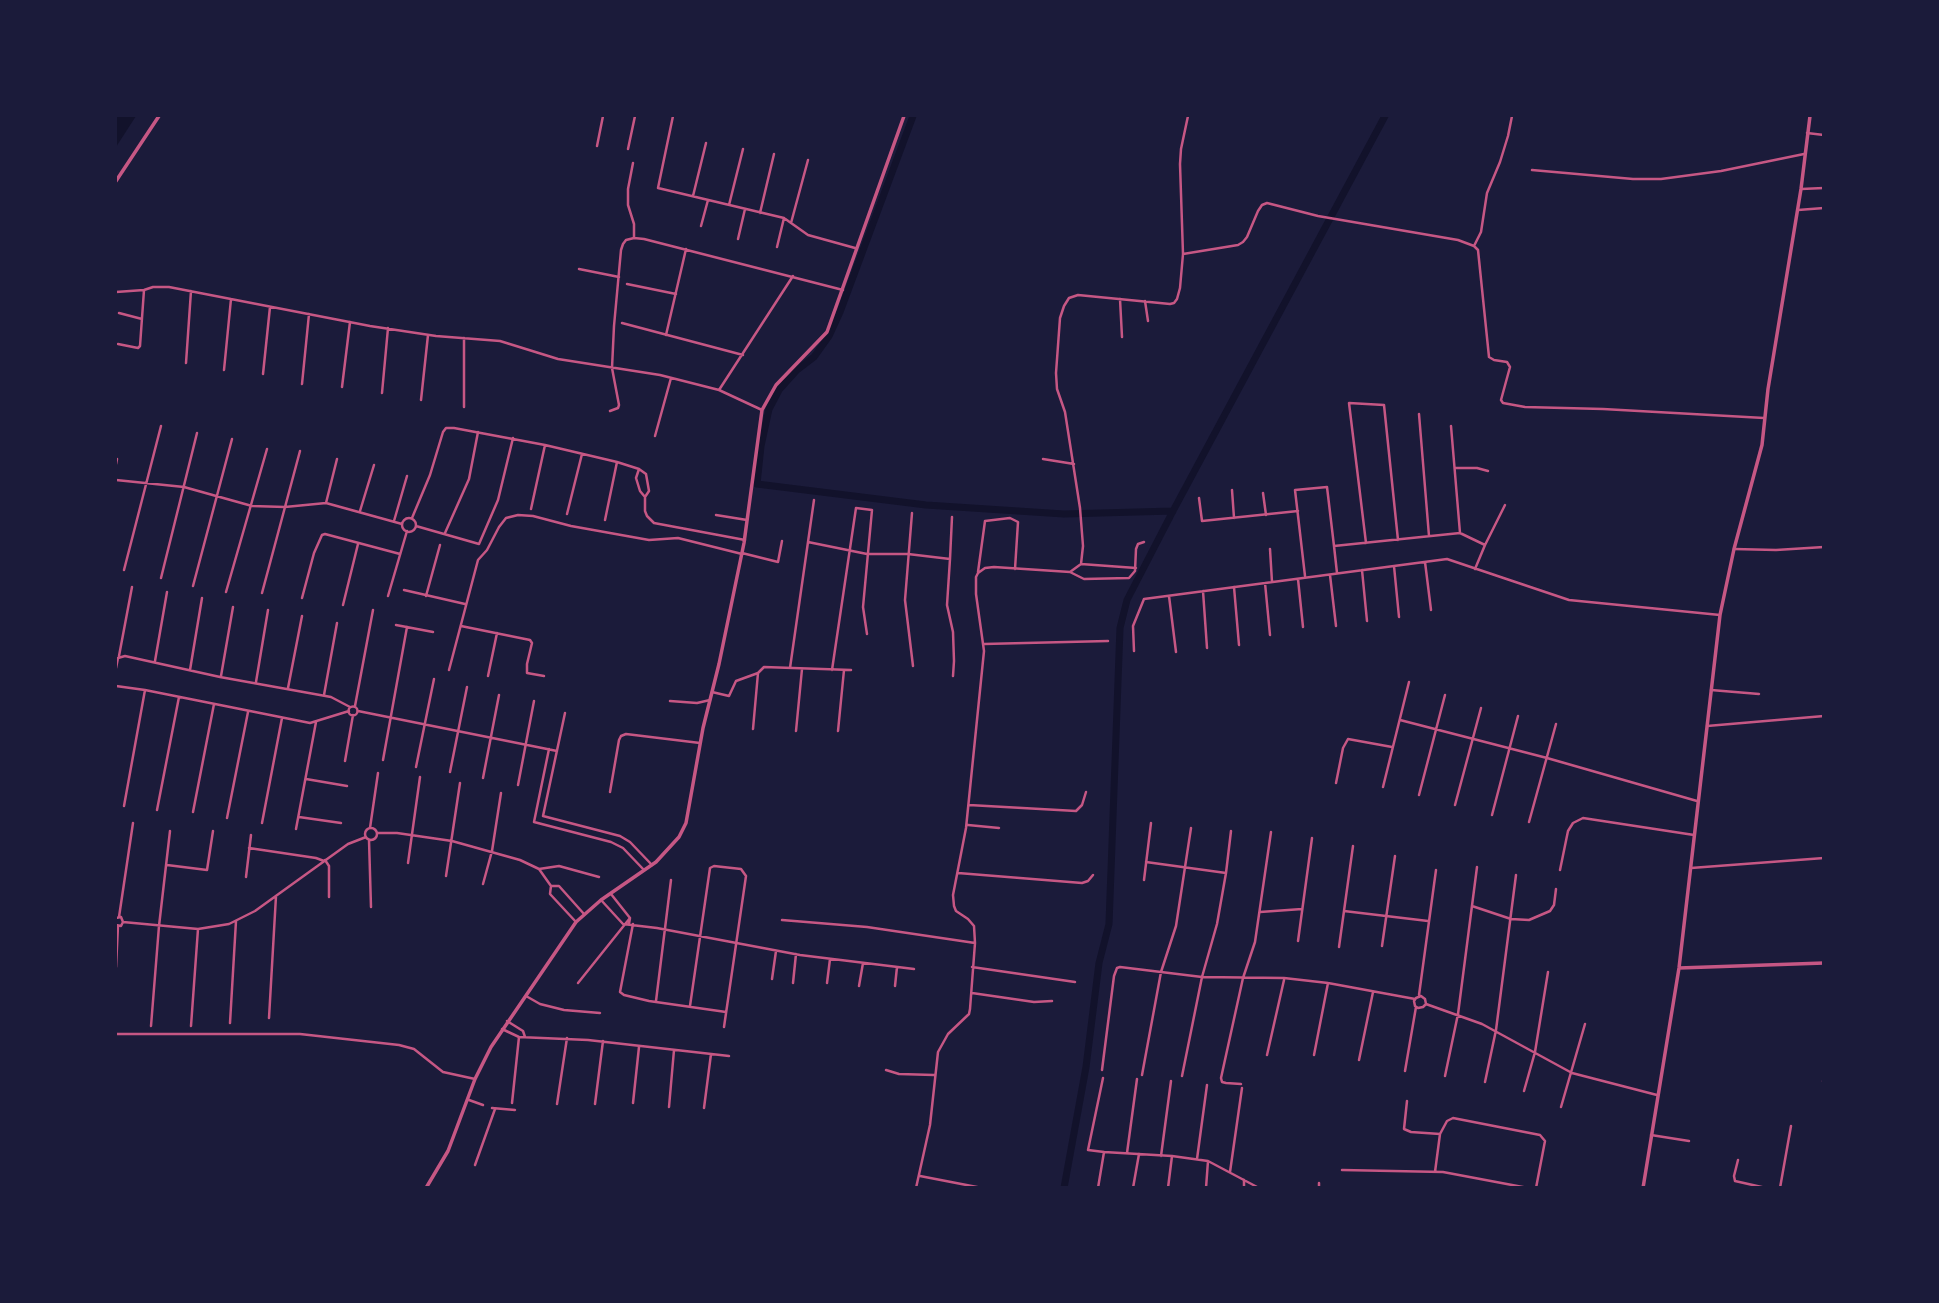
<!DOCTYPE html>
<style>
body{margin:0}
#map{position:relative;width:1939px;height:1303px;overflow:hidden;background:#1b1b3a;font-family:Figtree,sans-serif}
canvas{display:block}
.frame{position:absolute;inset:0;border:117px solid #1b1b3a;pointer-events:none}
</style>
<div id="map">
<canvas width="1939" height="1303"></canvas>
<div class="frame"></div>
</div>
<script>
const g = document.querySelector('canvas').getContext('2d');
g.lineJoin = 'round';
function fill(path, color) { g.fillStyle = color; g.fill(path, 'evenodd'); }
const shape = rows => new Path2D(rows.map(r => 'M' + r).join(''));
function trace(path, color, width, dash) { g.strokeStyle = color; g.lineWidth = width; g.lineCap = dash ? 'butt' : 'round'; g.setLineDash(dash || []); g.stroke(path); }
fill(shape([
 [116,116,136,116,116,147]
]), '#12122b');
trace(shape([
 [913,116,840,312,829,336,814,357,797,370,779,390,769,409,761,446,757,484,926,505,1064,514,1173,511],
 [1064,1188,1086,1067,1099,963,1109,924,1120,628,1127,600,1173,511,1385,116]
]), '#12122b', 7);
trace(shape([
 [673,116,658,188,784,218,808,235,855,248],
 [1807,133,1824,135],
 [597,146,603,116],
 [628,149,635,116],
 [633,163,628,189,628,205,634,224,634,238],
 [1532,170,1633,179,1661,179,1721,171,1804,154],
 [1801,189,1824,188],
 [693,196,706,143],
 [729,205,743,149],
 [1798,210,1824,208],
 [760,213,774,154],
 [791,223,808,160],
 [701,226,708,200],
 [738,239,745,209],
 [1474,246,1481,232,1487,193,1500,162,1508,136,1512,116],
 [777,247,784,218],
 [1183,254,1238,245,1243,242,1247,237,1258,211,1262,205,1267,203,1318,216,1458,240,1474,246,1478,250,1489,357,1494,360,1507,362,1510,367,1501,400,1503,403,1525,407,1603,409,1764,418],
 [579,269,619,277],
 [627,284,676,294],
 [116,292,144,290,153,287,169,287,370,326,436,336,500,341,558,359,660,375,719,390,762,410],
 [1120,299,1122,337],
 [1145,301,1148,321],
 [119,313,142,319],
 [622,323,743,355],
 [666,335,686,249],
 [464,338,464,407],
 [118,344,138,348,140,346,144,290],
 [186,363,191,291],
 [224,370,231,299],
 [263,374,270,307],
 [302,384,309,314],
 [342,387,350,322],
 [719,390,793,276],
 [382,393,388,328],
 [421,400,428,335],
 [610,411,618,408,619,405,612,368,614,326,621,250,623,244,626,240,634,238,644,239,843,290],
 [1419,414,1429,536],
 [1451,426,1460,533],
 [655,436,671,378],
 [1043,459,1074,464],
 [116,464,117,459],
 [1455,468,1477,468,1488,471],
 [639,469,636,478,640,491,645,497],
 [116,480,184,487,252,506,285,507,326,503,402,524],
 [1232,490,1234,518],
 [1263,493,1266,515],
 [1199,498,1202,521,1298,511],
 [326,503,337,459],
 [531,509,545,445],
 [360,511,374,465],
 [912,513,905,600,913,666],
 [567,514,582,454],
 [716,515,747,520],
 [412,518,430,475,443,432,446,428,454,428,545,445,617,462,639,469,646,474,649,491,645,497,645,511,647,516,654,523,745,540],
 '402 525a7 7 0 1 1 14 0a7 7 0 1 1-14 0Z',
 [605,520,617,462],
 [394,521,407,476],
 [416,526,479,544,498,500,513,438],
 [445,533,469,479,478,432],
 [808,542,867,554,908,554,950,559,947,605,953,632,954,661,953,676],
 [1366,543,1349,403,1384,405,1398,540],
 [1485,545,1505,505],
 [1270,549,1272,582],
 [1734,549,1776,550,1824,547],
 [742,553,778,562,782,541],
 [950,559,952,517],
 [1425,562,1431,610],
 [1081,564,1136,568],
 [1394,566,1399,617],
 [124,570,161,426],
 [1362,570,1367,621],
 [978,572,985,521,1010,518,1018,522,1015,569],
 [1070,572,1084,579,1129,578,1135,571,1136,549,1138,544,1144,542],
 [1337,573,1334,546,1460,533,1485,545,1475,569],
 [1330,575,1336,626],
 [1305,576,1295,490,1327,487,1334,546],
 [161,578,197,433],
 [1298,579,1303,627],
 [1265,583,1270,635],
 [193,586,232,439],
 [1234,587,1239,645],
 [404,590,465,604],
 [1203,591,1207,648],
 [226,592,267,449],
 [262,593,300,451],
 [388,596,407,531],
 [426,596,440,545],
 [1169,596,1176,652],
 [302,598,314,553,322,535,325,534,400,554],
 [343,605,358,544],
 [396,625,433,632],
 [461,626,530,640,532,643,527,664,527,673,544,676],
 [984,644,1108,641],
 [1134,651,1133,626,1144,599,1447,559,1569,600,1720,615],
 [119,656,132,587],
 [155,661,167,592],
 [116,668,118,658,125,656,220,677,331,697,350,707],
 [790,668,814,500],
 [190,670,202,598],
 [449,670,478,560,487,550,499,527,506,518,518,515,533,516,571,526,649,540,678,538,742,554],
 [832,670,856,508,872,510,863,607,867,634],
 [221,676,233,607],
 [488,676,497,633],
 [256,682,268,610],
 [116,686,145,690,310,723,349,711],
 [288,688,302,616],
 [1711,690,1759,694],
 [712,692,729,696,736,681,758,673,764,667,851,670],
 [324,695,337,623],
 [670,701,697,703,710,700],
 [355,706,373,610],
 '348.5 711a4.5 4.5 0 1 1 9 0a4.5 4.5 0 1 1-9 0Z',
 [358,711,557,751],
 [565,713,543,816,620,836,630,842,652,865],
 [1400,720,1547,758,1697,801],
 [1707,726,1824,716],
 [753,729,758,673],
 [796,731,802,669],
 [838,731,844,670],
 [549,749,534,822,611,842,623,848,644,870],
 [383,760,407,627],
 [345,761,353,715],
 [416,767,434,679],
 [450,772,467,687],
 [483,778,499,695],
 [306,779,347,786],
 [1336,783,1343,748,1348,739,1392,747],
 [518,785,534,701],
 [1383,787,1409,682],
 [610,792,619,740,621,736,626,734,700,743],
 [1419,795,1445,695],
 [969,805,1076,811,1082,805,1086,792],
 [1455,805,1481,708],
 [124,806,145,690],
 [157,810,179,697],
 [193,812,214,704],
 [1492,815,1518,716],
 [299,817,341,823],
 [227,818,248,712],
 [1529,822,1556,724],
 [262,823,282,718],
 [968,825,999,828],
 '365 834a6 6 0 1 1 12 0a6 6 0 1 1-12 0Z',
 [370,828,378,773],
 [296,829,316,722],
 [377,833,397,833,452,841,520,860,539,869,551,886,550,894,576,922],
 [369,840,371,907],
 [249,848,316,858,324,861],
 [325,860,329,866,329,897],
 [1146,862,1226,873],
 [408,863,420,777],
 [167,865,207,870,213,831],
 [1691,868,1824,858],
 [539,869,559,866,599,877],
 [1560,870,1568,831,1573,823,1583,818,1694,835],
 [958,873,1082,883,1088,881,1093,875],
 [446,876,460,783],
 [246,877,251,835],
 [1144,880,1151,823],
 [483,884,492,851,501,793],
 [551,886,559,886,584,914],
 [611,894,630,918,629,924],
 [601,900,623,924,657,928,800,955,914,969],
 [1472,906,1511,919,1529,920,1550,911,1554,905,1556,889],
 [1344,911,1428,921],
 [1260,912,1302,909],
 [119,917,133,823],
 [116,918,121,917,123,922],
 [782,920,867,927,975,943],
 [633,924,620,992,624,995,649,1001,726,1012],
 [116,925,121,926,123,922,198,929,229,924,255,911,348,844,366,837],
 [1298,941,1312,838],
 [1382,946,1395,856],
 [1339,947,1353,846],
 [116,967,118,926],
 [972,967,1075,982],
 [772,979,776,951],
 [578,983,630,918],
 [793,983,796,954],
 [827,983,830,959],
 [859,986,863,963],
 [895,986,897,967],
 [972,993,1034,1002,1052,1001],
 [1419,995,1436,870],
 [526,996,540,1004,564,1010,600,1013],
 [656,1001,671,880],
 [1426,1004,1425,999,1421,996,1416,998,1414,1001,1415,1006,1418,1008,1423,1007,1426,1004,1482,1024,1572,1073,1657,1095],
 [690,1006,710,868,714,866,741,869,746,876,724,1027],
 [269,1018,276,896],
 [507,1021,523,1031,525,1037],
 [230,1023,236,921],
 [151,1026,159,926,170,831],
 [191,1026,198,929],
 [502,1029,519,1037,588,1040,729,1056],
 [116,1034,300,1034,399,1045,414,1049,443,1072,475,1079],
 [1267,1055,1284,980],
 [1314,1055,1328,983],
 [1359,1060,1373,992],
 [886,1070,899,1074,934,1075],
 [1102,1070,1114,976,1117,968,1120,967,1202,977,1284,978,1328,983,1415,999],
 [1405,1071,1416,1007],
 [1142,1075,1161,972,1176,926,1191,828],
 [1182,1076,1202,977,1217,924,1226,873,1231,831],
 [1445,1076,1458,1014,1477,867],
 [1103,1078,1088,1150,1104,1152],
 [1823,1081,1824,1079],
 [1485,1082,1496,1030,1516,875],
 [1241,1084,1226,1083,1222,1082,1221,1078,1243,978,1255,942,1271,832],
 [1524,1091,1535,1052,1548,972],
 [469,1100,483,1105],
 [1407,1101,1404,1129,1411,1132,1440,1134,1435,1172],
 [512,1103,519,1037],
 [633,1103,639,1047],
 [557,1104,567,1038],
 [595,1104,603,1041],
 [669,1107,674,1050],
 [1561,1107,1585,1024],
 [492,1108,515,1110],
 [704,1108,711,1054],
 [1440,1134,1447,1121,1453,1118,1540,1135,1545,1141,1536,1188],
 [1651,1135,1689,1141],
 [1127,1153,1137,1079],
 [1161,1156,1171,1081],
 [1197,1159,1207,1085],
 [1738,1160,1734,1176,1735,1181,1766,1188],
 [475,1165,495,1109],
 [1342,1170,1443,1172,1528,1188],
 [1230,1172,1242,1088],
 [920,1176,982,1188],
 [916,1188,930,1125,938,1052,948,1034,969,1014,970,1009,975,943,974,926,968,919,956,911,954,906,953,895,966,828,984,651,976,594,976,577,978,573,985,568,994,567,1070,572,1081,564,1083,546,1080,508,1065,412,1057,389,1056,373,1060,318,1064,306,1069,298,1078,295,1170,304,1174,303,1177,299,1180,288,1183,254,1180,164,1181,149,1188,116],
 [1098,1188,1104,1152,1172,1156,1208,1161,1259,1188],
 [1133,1188,1139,1154],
 [1168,1188,1172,1156],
 [1206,1188,1208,1161],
 [1244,1188,1244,1180],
 [1319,1188,1319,1183],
 [1780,1188,1791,1126]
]), '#c65784', 2.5);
trace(shape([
 [116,181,159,116],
 [1679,968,1824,963],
 [426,1188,448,1151,475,1079,491,1047,576,922,601,900,656,862,679,837,686,823,703,728,719,664,744,543,762,410,776,385,827,332,904,116],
 [1643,1188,1679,968,1720,615,1734,549,1762,445,1768,389,1801,189,1810,116]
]), '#c65784', 3.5);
</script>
